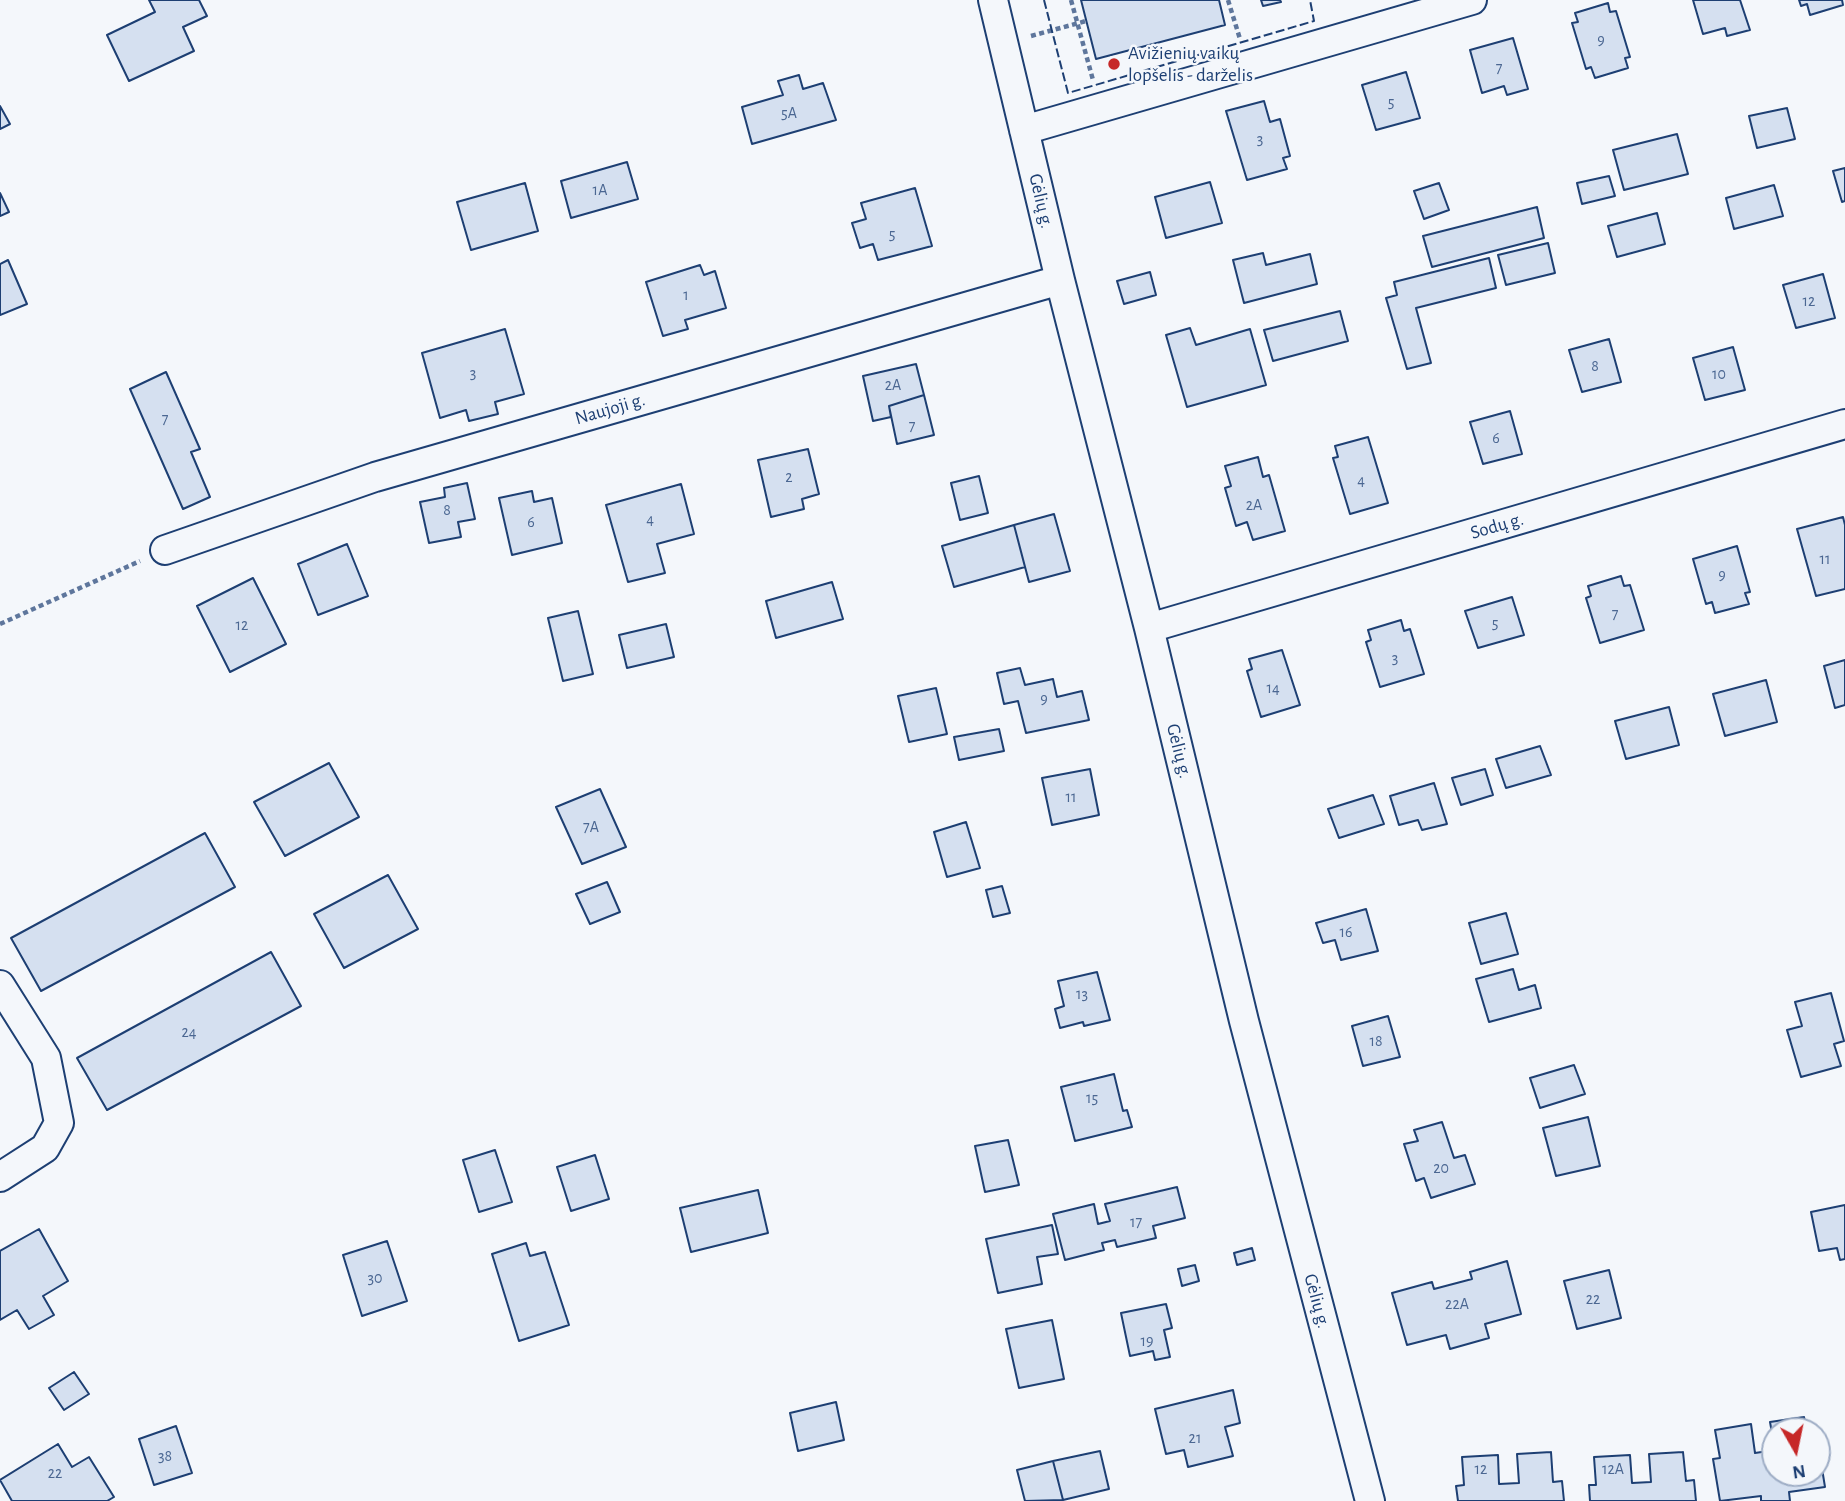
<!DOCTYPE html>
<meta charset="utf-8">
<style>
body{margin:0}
#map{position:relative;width:1845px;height:1501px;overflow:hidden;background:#f4f7fb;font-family:"Alegreya Sans",sans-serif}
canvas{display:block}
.north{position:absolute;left:1761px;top:1417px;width:70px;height:70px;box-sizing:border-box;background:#f4f7fb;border:2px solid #9eadc5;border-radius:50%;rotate:171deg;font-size:19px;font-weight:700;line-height:28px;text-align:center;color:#1d3f73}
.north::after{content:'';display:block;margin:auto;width:24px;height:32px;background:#c62828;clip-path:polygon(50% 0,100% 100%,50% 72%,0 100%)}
</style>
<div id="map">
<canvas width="1845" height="1501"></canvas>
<div class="north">N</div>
</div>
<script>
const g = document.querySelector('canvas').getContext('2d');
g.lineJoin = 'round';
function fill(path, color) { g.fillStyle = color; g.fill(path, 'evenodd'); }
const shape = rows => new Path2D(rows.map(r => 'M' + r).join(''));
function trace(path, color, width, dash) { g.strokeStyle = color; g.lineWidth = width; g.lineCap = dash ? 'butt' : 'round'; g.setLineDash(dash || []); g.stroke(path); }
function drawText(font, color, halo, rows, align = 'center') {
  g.font = font + ' "Alegreya Sans",sans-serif'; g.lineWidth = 5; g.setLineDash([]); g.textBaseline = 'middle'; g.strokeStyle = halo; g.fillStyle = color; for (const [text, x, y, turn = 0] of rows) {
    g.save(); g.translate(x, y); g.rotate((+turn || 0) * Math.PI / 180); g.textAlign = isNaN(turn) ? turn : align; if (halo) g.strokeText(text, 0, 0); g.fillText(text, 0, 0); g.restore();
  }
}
const building = shape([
 [149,0,199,0,207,16,183,27,194,51,129,81,107,35,155,12,149,0],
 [1081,0,1219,0,1225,25,1096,59,1081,0],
 [1261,0,1280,0,1281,2,1263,6,1261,0],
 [1693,0,1740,0,1750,30,1727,36,1725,28,1703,34,1693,0],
 [1799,0,1842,0,1843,5,1810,15,1807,4,1801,6,1799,0],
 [1608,3,1610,12,1616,11,1630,57,1625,58,1628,68,1595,78,1591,67,1586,69,1572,23,1578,22,1575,13,1608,3],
 [1513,38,1528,89,1507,95,1504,86,1482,93,1470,50,1513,38],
 [1406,72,1420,118,1376,130,1362,85,1406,72],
 [799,75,803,89,823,83,836,120,752,144,742,107,783,95,778,81,799,75],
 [1264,101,1270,122,1280,119,1290,156,1283,158,1287,169,1247,180,1226,111,1264,101],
 [0,106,10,124,0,129,0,106],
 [1787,108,1795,139,1757,148,1749,116,1787,108],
 [1677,134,1688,174,1624,190,1613,150,1677,134],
 [627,162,638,199,571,218,561,181,627,162],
 [1845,168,1845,201,1842,202,1833,171,1845,168],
 [1609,176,1615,196,1582,204,1577,183,1609,176],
 [1210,182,1222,223,1166,238,1155,197,1210,182],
 [525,183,538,231,471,250,457,202,525,183],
 [1439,183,1449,210,1424,219,1414,191,1439,183],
 [1774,185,1783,216,1734,229,1726,198,1774,185],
 [915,188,932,246,878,260,873,244,860,248,852,223,866,219,861,203,915,188],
 [0,193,9,212,0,216,0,193],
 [1537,207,1544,238,1432,267,1423,236,1537,207],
 [1657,213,1665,244,1617,257,1608,226,1657,213],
 [1548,243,1555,273,1506,285,1498,255,1548,243],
 [1263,253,1266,265,1310,254,1317,284,1244,303,1233,260,1263,253],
 [1489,258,1496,288,1416,308,1431,363,1407,369,1386,298,1397,295,1394,282,1489,258],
 [8,260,27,304,0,315,0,264,8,260],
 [700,265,704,275,715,271,726,308,685,320,688,329,663,336,646,282,700,265],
 [1150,272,1156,295,1124,304,1117,281,1150,272],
 [1823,274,1835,318,1796,328,1783,285,1823,274],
 [1340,311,1348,341,1273,361,1264,330,1340,311],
 [1190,328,1196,345,1250,329,1266,385,1187,407,1166,335,1190,328],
 [505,329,524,394,495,402,498,414,469,421,466,410,440,418,422,353,505,329],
 [1609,339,1621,382,1582,392,1569,350,1609,339],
 [1733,347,1745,390,1705,400,1693,358,1733,347],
 [916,364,924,395,889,406,891,417,873,421,863,376,916,364],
 [166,372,200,449,191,452,210,497,183,509,130,389,166,372],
 [924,395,934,435,897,444,889,406,924,395],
 [1510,411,1522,454,1483,464,1470,422,1510,411],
 [1368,437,1388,503,1350,514,1333,458,1338,457,1335,446,1368,437],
 [808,449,819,494,802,499,804,509,771,517,758,460,808,449],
 [1258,457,1263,477,1269,475,1285,531,1253,540,1247,522,1236,526,1225,488,1231,486,1225,466,1258,457],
 [979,476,988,513,960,520,951,483,979,476],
 [467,483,475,519,458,522,461,537,429,543,420,502,445,497,444,488,467,483],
 [681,484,694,534,657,544,665,573,628,582,606,505,681,484],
 [532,491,534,502,552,498,562,543,512,555,499,498,532,491],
 [1054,514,1070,571,1029,582,1014,525,1054,514],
 [1843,517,1845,525,1845,589,1816,596,1797,529,1843,517],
 [1014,525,1025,567,954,587,942,546,1014,525],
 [347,544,368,596,318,615,298,564,347,544],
 [1737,546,1750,592,1745,593,1749,604,1715,613,1712,602,1706,604,1693,559,1737,546],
 [1621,576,1624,586,1630,585,1644,630,1600,643,1586,598,1591,596,1588,586,1621,576],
 [253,578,286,644,230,672,197,606,253,578],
 [832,582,843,619,776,638,766,601,832,582],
 [1512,597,1524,635,1478,648,1465,611,1512,597],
 [578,611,593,674,563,681,548,618,578,611],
 [1401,620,1404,631,1410,629,1424,674,1380,687,1366,642,1371,640,1368,630,1401,620],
 [666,624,674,657,627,668,619,635,666,624],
 [1282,650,1300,705,1261,717,1247,671,1252,669,1249,659,1282,650],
 [1845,660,1845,705,1835,708,1824,666,1845,660],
 [1020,668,1025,685,1053,679,1057,697,1082,691,1089,720,1026,733,1018,701,1004,704,997,673,1020,668],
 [1766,680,1777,722,1725,736,1713,694,1766,680],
 [936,688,947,734,909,742,898,696,936,688],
 [1669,707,1679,745,1626,759,1615,721,1669,707],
 [999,729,1004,751,959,760,954,737,999,729],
 [1540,746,1551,775,1506,788,1496,759,1540,746],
 [329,763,359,817,285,856,254,802,329,763],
 [1090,769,1099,815,1052,825,1042,778,1090,769],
 [1485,769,1493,795,1461,805,1452,778,1485,769],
 [1434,783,1447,824,1422,830,1418,820,1399,825,1390,796,1434,783],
 [600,789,626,847,582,864,556,807,600,789],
 [1373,795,1384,824,1339,838,1328,809,1373,795],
 [966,822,980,868,947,877,934,832,966,822],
 [205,833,235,887,41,991,11,938,205,833],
 [388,875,418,929,344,968,314,914,388,875],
 [607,882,620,912,590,924,576,894,607,882],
 [1002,886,1010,913,993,917,986,890,1002,886],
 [1366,909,1378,951,1341,960,1335,940,1323,943,1316,923,1366,909],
 [1506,913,1518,954,1481,964,1469,923,1506,913],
 [271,952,301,1006,107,1110,77,1058,271,952],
 [1513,969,1519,990,1535,985,1541,1008,1489,1022,1476,979,1513,969],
 [1097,972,1110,1020,1084,1026,1083,1022,1060,1028,1055,1009,1064,1006,1058,981,1097,972],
 [1831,993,1844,1041,1834,1044,1841,1066,1801,1077,1787,1030,1802,1026,1795,1002,1831,993],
 [1388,1016,1400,1057,1363,1066,1352,1026,1388,1016],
 [1574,1065,1585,1094,1540,1108,1530,1078,1574,1065],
 [1114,1074,1123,1111,1127,1110,1132,1127,1075,1141,1061,1087,1114,1074],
 [1588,1117,1600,1166,1556,1176,1543,1128,1588,1117],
 [1442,1122,1454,1158,1465,1155,1475,1184,1431,1198,1424,1178,1416,1181,1404,1144,1418,1141,1414,1130,1442,1122],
 [1008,1140,1019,1185,985,1192,975,1146,1008,1140],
 [495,1150,512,1202,479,1212,463,1160,495,1150],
 [595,1155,609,1199,571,1211,557,1167,595,1155],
 [1177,1187,1185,1218,1153,1226,1156,1238,1117,1247,1115,1240,1102,1243,1104,1250,1065,1260,1053,1214,1094,1204,1098,1224,1110,1221,1105,1204,1177,1187],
 [758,1190,768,1233,691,1252,680,1208,758,1190],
 [1845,1205,1845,1259,1840,1260,1837,1248,1819,1251,1811,1212,1845,1205],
 [1052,1225,1058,1254,1037,1257,1042,1284,998,1293,986,1239,1052,1225],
 [39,1229,68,1281,43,1296,54,1315,29,1329,17,1310,0,1320,0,1251,39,1229],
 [387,1241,407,1301,362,1316,343,1255,387,1241],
 [526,1243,530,1256,545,1252,569,1325,519,1341,492,1254,526,1243],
 [1252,1248,1255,1260,1237,1265,1234,1253,1252,1248],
 [1507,1261,1521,1314,1485,1324,1489,1338,1450,1349,1446,1335,1407,1345,1392,1293,1432,1282,1434,1289,1472,1279,1470,1272,1507,1261],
 [1195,1265,1199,1281,1182,1286,1178,1269,1195,1265],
 [1609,1270,1621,1318,1577,1329,1564,1281,1609,1270],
 [1166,1304,1172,1328,1164,1330,1170,1357,1155,1360,1153,1351,1130,1356,1121,1313,1166,1304],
 [1052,1320,1064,1379,1019,1388,1006,1329,1052,1320],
 [74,1372,89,1394,64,1410,49,1388,74,1372],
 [1233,1390,1240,1423,1225,1427,1233,1456,1188,1467,1184,1450,1166,1454,1155,1409,1233,1390],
 [836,1402,844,1440,798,1451,790,1413,836,1402],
 [1804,1417,1807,1431,1775,1431,1775,1473,1817,1473,1818,1444,1825,1487,1789,1492,1790,1501,1761,1501,1761,1496,1720,1501,1713,1459,1720,1458,1715,1430,1751,1424,1755,1453,1775,1450,1770,1422,1804,1417],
 [176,1426,192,1473,154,1485,139,1439,176,1426],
 [58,1444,72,1467,89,1457,114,1497,107,1501,12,1501,0,1480,58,1444],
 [1100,1451,1109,1489,1063,1500,1053,1461,1100,1451],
 [1551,1452,1553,1482,1562,1481,1564,1501,1458,1501,1456,1486,1464,1485,1462,1457,1498,1455,1499,1484,1519,1483,1517,1454,1551,1452],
 [1683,1452,1686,1481,1694,1480,1696,1501,1590,1501,1589,1485,1596,1485,1594,1457,1630,1455,1632,1483,1651,1482,1649,1454,1683,1452],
 [1053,1461,1063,1500,1025,1501,1017,1470,1053,1461]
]);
fill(building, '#d5e0f0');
trace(building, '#1d3f73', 2);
const street = shape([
 [993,0,1060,280,1149,628,1244,1021,1370,1501],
 [1024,130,1472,0],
 [165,550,375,477,1060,280],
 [1149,628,1845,424],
 [0,985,46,1058,59,1123,45,1148,0,1177]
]);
trace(street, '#1d3f73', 32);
trace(shape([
 [1071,0,1093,80],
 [1228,0,1240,39],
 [1031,36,1086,21],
 [0,624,140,561]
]), '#5e769c', 4.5, [5, 3.5]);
trace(street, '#f4f7fb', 28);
trace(shape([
 [1044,0,1068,93,1314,21,1310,0]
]), '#1d3f73', 2, [9, 3.5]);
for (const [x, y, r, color] of [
 [1114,64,7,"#c62828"]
]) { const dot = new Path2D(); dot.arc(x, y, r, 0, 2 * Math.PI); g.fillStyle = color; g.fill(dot); trace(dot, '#f4f7fb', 2.5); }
drawText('16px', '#4b6792', null, [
 ["9",1601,40],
 ["7",1499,68],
 ["5",1391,102],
 ["5A",789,113],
 ["3",1260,139],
 ["1A",600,190],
 ["5",892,234],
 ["1",686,295],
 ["12",1809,301],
 ["8",1595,366],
 ["3",473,373],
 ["10",1719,374],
 ["2A",893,385],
 ["7",165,419],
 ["7",912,426],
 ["6",1496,438],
 ["2",789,477],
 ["4",1361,480],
 ["2A",1254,505],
 ["8",447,510],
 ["4",650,519],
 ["6",531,522],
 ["11",1825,559],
 ["9",1722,575],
 ["7",1615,614],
 ["5",1495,623],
 ["12",242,625],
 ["3",1395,658],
 ["14",1273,688],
 ["9",1044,699],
 ["11",1071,797],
 ["7A",591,827],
 ["16",1346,932],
 ["13",1082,994],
 ["24",189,1032],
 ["18",1376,1041],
 ["15",1092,1098],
 ["20",1441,1168],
 ["17",1136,1222],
 ["30",375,1278],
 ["22",1593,1299],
 ["22A",1457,1304],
 ["19",1147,1341],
 ["21",1195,1438],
 ["38",165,1456],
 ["12",1481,1469],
 ["12A",1613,1469],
 ["22",55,1473]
]);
drawText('19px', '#1d3f73', '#f4f7fb', [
 ["Avižienių vaikų",1128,53],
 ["lopšelis - darželis",1128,75]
], 'left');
drawText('19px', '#1d3f73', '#f4f7fb', [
 ["Gėlių g.",1041,201,77],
 ["Naujoji g.",610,409,-16],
 ["Sodų g.",1497,526,-16],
 ["Gėlių g.",1179,751,76],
 ["Gėlių g.",1317,1301,75]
]);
</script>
